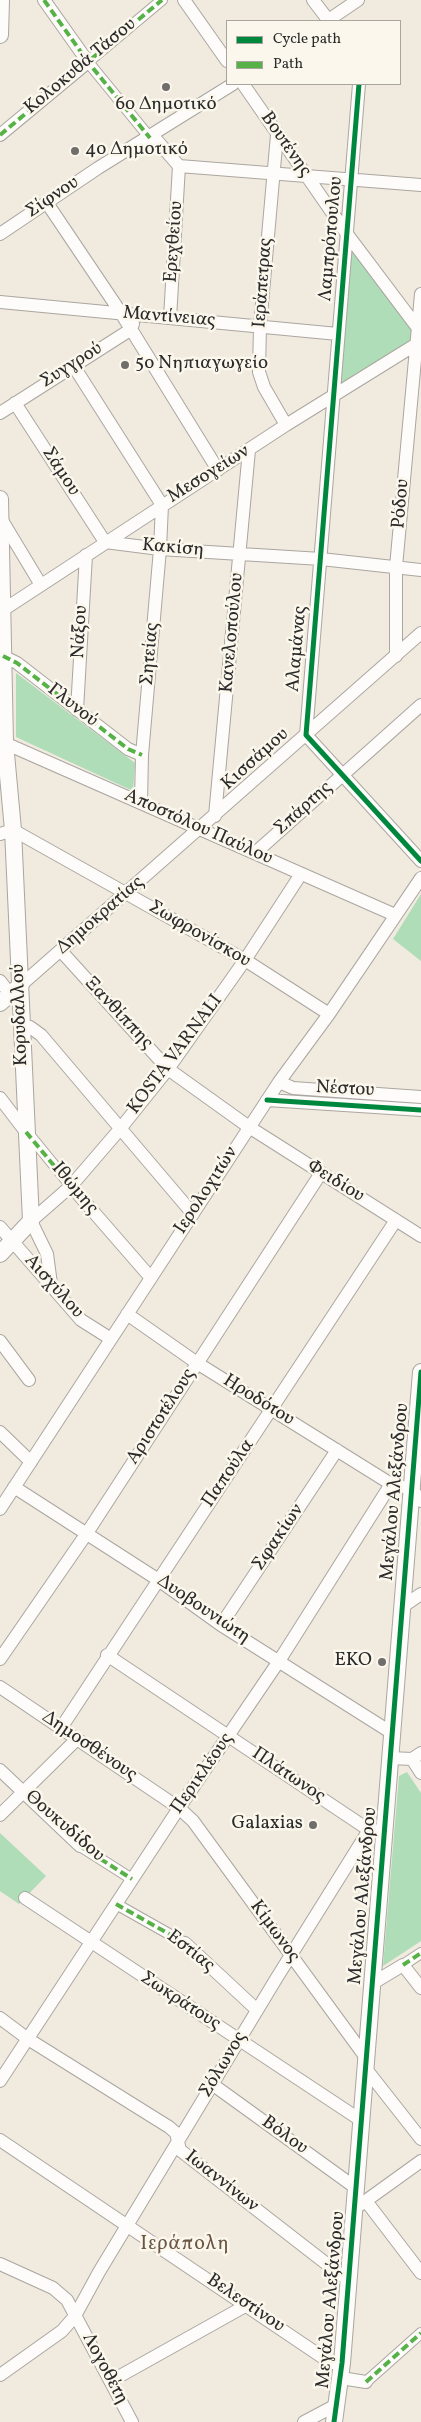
<!DOCTYPE html>
<meta charset="utf-8">
<style>
body{margin:0}
#map{position:relative;width:421px;height:2422px;overflow:hidden;background:#f1eadf;font-family:Vollkorn,serif}
canvas{display:block}
.legend{position:absolute;left:226px;top:20px;width:175px;height:65px;box-sizing:border-box;background:#fbf7ec;border:1px solid #a8a59f;margin:0;padding:6px 9px;list-style:none;font-size:15px;color:#2b2b2b}
.legend li{display:flex;align-items:center;gap:10px;height:25px}
.legend b{width:25px;border:1px solid #a8a59f}
</style>
<div id="map">
<canvas width="421" height="2422"></canvas>
<ul class="legend">
<li><b style="height:6px;background:#00873e"></b>Cycle path</li>
<li><b style="height:6px;background:#56b246"></b>Path</li>
</ul>
</div>
<script>
const g = document.querySelector('canvas').getContext('2d');
g.lineJoin = 'round';
function fill(path, color) { g.fillStyle = color; g.fill(path, 'evenodd'); }
const shape = rows => new Path2D(rows.map(r => 'M' + r).join(''));
function trace(path, color, width, dash) { g.strokeStyle = color; g.lineWidth = width; g.lineCap = dash ? 'butt' : 'round'; g.setLineDash(dash || []); g.stroke(path); }
function drawText(font, color, halo, rows, align = 'center') {
  g.font = font + ' Vollkorn,serif'; g.lineWidth = 5; g.setLineDash([]); g.textBaseline = 'middle'; g.strokeStyle = halo; g.fillStyle = color; for (const [text, x, y, turn = 0] of rows) {
    g.save(); g.translate(x, y); g.rotate((+turn || 0) * Math.PI / 180); g.textAlign = isNaN(turn) ? turn : align; if (halo) g.strokeText(text, 0, 0); g.fillText(text, 0, 0); g.restore();
  }
}
fill(shape([
 [349,241,413,328,411,344,338,390],
 [16,673,135,763,133,791,16,737],
 [421,894,421,961,393,939],
 [407,1772,421,1793,421,1941,383,1966,399,1776],
 [0,1833,46,1876,19,1904,0,1891]
]), '#aeddb8');
const pedestrian = shape([
 [150,138,88,62,162,0],
 [27,1132,71,1186],
 [80,1846,132,1879],
 [116,1904,185,1943],
 [403,1965,421,1953],
 [366,2382,421,2333]
]);
const minor = shape([
 [184,0,227,61],
 [313,0,329,21],
 [327,21,358,0],
 [243,84,347,234,417,327],
 [359,84,306,735,421,861],
 [0,135,88,62,44,0],
 [277,135,260,326,259,372,264,387,286,425],
 [153,136,179,166],
 [179,166,421,185],
 [47,203,121,313,218,470],
 [0,234,98,168,233,84],
 [0,302,338,334],
 [170,318,179,166],
 [73,365,162,505,160,549,142,755,141,802],
 [15,403,105,542,160,549,321,559,421,570],
 [0,413,130,330,133,324],
 [0,517,41,585],
 [0,612,286,425,415,345,421,345],
 [3,656,17,663,128,749,142,755],
 [396,656,396,567,421,294],
 [77,710,86,555],
 [0,741,395,915],
 [215,816,249,450],
 [0,834,13,830,245,960,329,1014],
 [255,853,421,705],
 [61,951,168,1069,249,1127,421,1236],
 [0,981,10,994],
 [21,985,421,633],
 [21,1029,30,1027,41,1035,193,1214],
 [279,1082,293,1088,421,1097],
 [0,1098,26,1132],
 [267,1100,421,1110],
 [71,1186,151,1278],
 [0,1227,81,1320,111,1339],
 [51,1284,47,1254,31,1221,71,1186,120,1129,168,1069,245,960,301,874],
 [127,1314,197,1363,391,1484,412,1489,421,1501],
 [0,1341,29,1380],
 [0,1432,31,1462],
 [14,1487,157,1579,221,1625,392,1733],
 [0,1509,279,1082,329,1014,421,878],
 [402,1607,421,1594],
 [221,1625,337,1450],
 [107,1655,369,1830],
 [0,1659,87,1533,321,1173],
 [0,1687,179,1808,193,1821,367,2059],
 [61,1728,396,1220],
 [390,1758,412,1759,421,1753],
 [412,1759,421,1773],
 [0,1770,80,1846],
 [0,1815,77,1739],
 [25,1898,362,2121],
 [185,1943,257,2010],
 [373,1983,403,1965,421,1988],
 [0,2018,28,2039,169,2127,176,2133,180,2150,185,2154,341,2275,349,2277],
 [366,2069,421,2139],
 [0,2081,179,1808,279,1661,391,1484],
 [212,2084,356,2188],
 [0,2140,331,2363,342,2363],
 [366,2201,421,2273],
 [360,2205,421,2161],
 [0,2264,53,2288,67,2300,132,2422],
 [0,2375,62,2331,75,2316,99,2272,276,1979,369,1830,385,1831],
 [341,2378,366,2382],
 [111,2381,247,2305],
 [304,2422,338,2404]
]);
const tertiary = shape([
 [0,35,1,0],
 [0,499,5,743,13,830,31,1221,0,1254],
 [0,1003,21,985],
 [334,2422,342,2363,421,1372]
]);
trace(pedestrian, '#aaa6a0', 12);
trace(minor, '#aaa6a0', 14);
trace(tertiary, '#aaa6a0', 18);
trace(pedestrian, '#fdfcfa', 10);
trace(minor, '#fdfcfa', 12);
trace(tertiary, '#fdfcfa', 16);
trace(shape([
 [44,0,88,62,150,138],
 [0,135,162,0],
 [3,656,17,663,128,749,142,755],
 [26,1132,71,1186],
 [80,1846,132,1879],
 [116,1904,185,1943],
 [403,1965,421,1953],
 [366,2382,421,2333]
]), '#56b246', 4, [8, 4]);
trace(shape([
 [359,84,306,735,421,861],
 [267,1100,421,1110],
 [334,2422,342,2363,421,1372]
]), '#00873e', 5);
for (const [x, y, r, color] of [
 [166,87,5,"#706e6a"],
 [75,151,5,"#706e6a"],
 [125,365,5,"#706e6a"],
 [382,1662,5,"#706e6a"],
 [313,1825,5,"#706e6a"]
]) { const dot = new Path2D(); dot.arc(x, y, r, 0, 2 * Math.PI); g.fillStyle = color; g.fill(dot); trace(dot, '#fbf7ec', 2); }
drawText('19px', '#2b2b2b', '#fbf7ec', [
 ["Κολοκυθά Τάσου",81,67,-40],
 ["Βουτένης",285,145,55],
 ["Σίφνου",53,198,-34],
 ["Λαμπρόπουλου",332,239,-85],
 ["Ερεχθείου",175,242,-86],
 ["Ιεράπετρας",264,283,-86],
 ["Μαντίνειας",169,318,5],
 ["Συγγρού",72,366,-32],
 ["Σάμου",60,472,57],
 ["Μεσογείων",209,475,-32],
 ["Ρόδου",402,504,-85],
 ["Κακίση",173,549,5],
 ["Νάξου",81,632,-87],
 ["Κανελοπούλου",233,633,-85],
 ["Αλαμάνας",298,649,-85],
 ["Σητείας",151,654,-85],
 ["Γλυνού",72,706,38],
 ["Κισσάμου",256,760,-42],
 ["Σπάρτης",304,809,-42],
 ["Αποστόλου Παύλου",198,828,24],
 ["Δημοκρατίας",101,916,-41],
 ["Σωφρονίσκου",199,935,30],
 ["Ξανθίππης",118,1014,47],
 ["Κορυδαλλού",21,1015,-92],
 ["KOSTA VARNALI",176,1055,-53],
 ["Νέστου",345,1090,3],
 ["Φειδίου",335,1182,32],
 ["Ιθώμης",74,1189,50],
 ["Ιερολοχιτών",207,1191,-57],
 ["Αισχύλου",53,1287,48],
 ["Ηροδότου",258,1401,32],
 ["Αριστοτέλους",162,1417,-57],
 ["Παπούλα",229,1474,-56],
 ["Μεγάλου Αλεξάνδρου",396,1492,-85],
 ["Σφακίων",279,1538,-56],
 ["Δυοβουνιώτη",203,1610,34],
 ["Δημοσθένους",89,1747,34],
 ["Περικλέους",203,1774,-55],
 ["Πλάτωνος",288,1776,34],
 ["Θουκυδίδου",64,1827,41],
 ["Μεγάλου Αλεξάνδρου",364,1896,-85],
 ["Κίμωνος",274,1932,54],
 ["Εστίας",190,1952,38],
 ["Σωκράτους",180,2002,33],
 ["Σόλωνος",224,2065,-59],
 ["Βόλου",284,2136,36],
 ["Ιωαννίνων",221,2182,38],
 ["Μεγάλου Αλεξάνδρου",332,2300,-85],
 ["Βελεστίνου",245,2304,34],
 ["Λογοθέτη",104,2369,62]
]);
drawText('19px', '#2b2b2b', '#fbf7ec', [
 ["6ο Δημοτικό",166,106,"center"],
 ["4ο Δημοτικό",85,151],
 ["5ο Νηπιαγωγείο",135,365],
 ["EKO",372,1662,"right"],
 ["Galaxias",303,1825,"right"]
], 'left');
g.letterSpacing = '1px';
drawText('20px', '#6a5642', '#fbf7ec', [
 ["Ιεράπολη",185,2245]
]);
g.letterSpacing = '0px';
</script>
